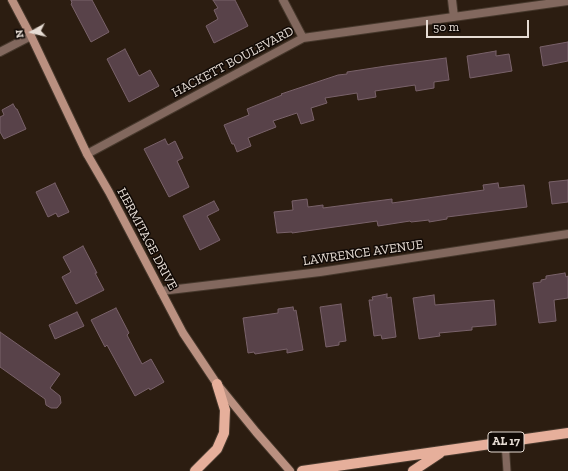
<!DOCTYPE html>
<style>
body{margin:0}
#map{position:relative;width:568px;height:471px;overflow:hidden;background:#2c1d11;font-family:"Zilla Slab",serif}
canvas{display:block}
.north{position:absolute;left:12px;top:12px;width:40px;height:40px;-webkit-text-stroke:3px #100905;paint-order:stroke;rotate:262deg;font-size:11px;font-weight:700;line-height:16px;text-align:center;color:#e6dcd4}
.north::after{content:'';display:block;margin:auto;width:14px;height:18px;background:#e6dcd4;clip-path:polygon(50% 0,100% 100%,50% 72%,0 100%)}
.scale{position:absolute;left:426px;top:20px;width:103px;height:18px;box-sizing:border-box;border:2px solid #e6dcd4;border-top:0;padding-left:5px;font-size:12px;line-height:14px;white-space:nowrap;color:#e6dcd4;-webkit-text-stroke:3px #100905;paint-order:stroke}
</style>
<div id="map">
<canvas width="568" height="471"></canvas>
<div class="north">N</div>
<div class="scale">50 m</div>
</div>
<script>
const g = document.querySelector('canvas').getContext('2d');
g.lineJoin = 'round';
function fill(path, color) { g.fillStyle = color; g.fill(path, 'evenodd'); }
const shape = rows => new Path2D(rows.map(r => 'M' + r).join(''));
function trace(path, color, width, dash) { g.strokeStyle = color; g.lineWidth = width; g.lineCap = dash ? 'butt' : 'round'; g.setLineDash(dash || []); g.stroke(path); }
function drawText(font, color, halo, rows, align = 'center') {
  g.font = font + ' "Zilla Slab",serif'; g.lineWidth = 3; g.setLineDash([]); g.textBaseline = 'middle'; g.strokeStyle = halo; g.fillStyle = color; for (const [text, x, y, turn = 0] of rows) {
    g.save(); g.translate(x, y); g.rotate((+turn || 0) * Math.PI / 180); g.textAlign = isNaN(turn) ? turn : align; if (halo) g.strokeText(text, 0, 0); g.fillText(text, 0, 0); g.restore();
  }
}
const building = shape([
 [71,0,92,0,109,32,91,42,71,4,72,3,71,0],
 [213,0,235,0,248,26,214,43,206,26,218,19,214,10,218,8,213,0],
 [568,42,568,61,543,66,540,47,568,42],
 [125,49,139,76,150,70,159,86,129,102,107,59,125,49],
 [496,51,496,56,509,54,512,71,470,78,467,56,496,51],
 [446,58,449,80,434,82,434,88,416,91,415,85,375,91,376,97,358,100,357,93,325,98,327,103,311,108,314,120,301,124,297,113,273,121,276,127,248,138,251,146,237,152,234,144,232,144,224,125,249,115,247,109,282,95,281,94,338,75,347,74,347,72,386,66,446,58],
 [13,104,16,109,17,109,26,129,4,139,0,132,0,117,4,115,2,110,13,104],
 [165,139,168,145,175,141,183,158,177,161,189,187,169,197,144,149,165,139],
 [568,180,568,202,552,204,549,182,568,180],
 [55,183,69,212,58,217,56,213,48,217,36,192,55,183],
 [498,183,499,188,524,185,527,207,447,217,447,219,429,222,429,220,411,222,410,221,378,226,377,221,292,233,292,232,277,233,274,212,293,210,292,201,307,199,308,207,323,205,323,208,392,199,392,203,484,190,483,185,498,183],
 [214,201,219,210,207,216,220,240,200,250,183,216,214,201],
 [83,246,97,273,95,273,104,290,76,304,62,277,71,272,63,257,83,246],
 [565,273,566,277,568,276,568,298,554,300,556,321,539,323,533,283,541,282,541,280,546,279,546,276,565,273],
 [387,294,387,298,391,297,396,337,382,339,381,335,374,336,369,300,373,300,372,297,387,294],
 [434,295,435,305,494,300,496,325,472,327,472,330,439,333,440,336,419,339,413,298,434,295],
 [341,304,346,341,339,342,339,345,326,347,320,307,341,304],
 [293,307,294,311,296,310,303,350,287,353,287,349,255,354,254,352,248,353,243,318,278,313,278,309,293,307],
 [116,308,129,333,127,335,142,364,151,359,164,382,150,390,149,388,135,396,107,345,105,347,91,320,116,308],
 [77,312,84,326,55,339,49,325,77,312],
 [0,332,60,374,50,388,60,396,61,403,57,408,51,408,46,405,45,399,0,367,0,332]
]);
fill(building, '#584249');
trace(building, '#79626a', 1);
const lane = shape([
 [505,442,507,471]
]);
const street = shape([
 [283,0,303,38],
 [452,0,454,17],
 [0,52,31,36],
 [87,154,303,38,568,1],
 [161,291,320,272,568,234]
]);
const secondary = shape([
 [12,0,31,36,87,154,109,192,183,333,217,384,256,432,290,471]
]);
const primary = shape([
 [195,471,217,449,224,433,225,410,217,384],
 [302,471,568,433],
 [413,471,440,453]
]);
trace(lane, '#46382c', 9);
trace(street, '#46382c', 10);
trace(secondary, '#46382c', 10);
trace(primary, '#46382c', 12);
trace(lane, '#82685e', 7);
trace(street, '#82685e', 8);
trace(secondary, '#ba9080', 8);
trace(primary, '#e6af9b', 10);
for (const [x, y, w] of [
 [506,442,36]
]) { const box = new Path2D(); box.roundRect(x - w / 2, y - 10, w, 20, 3); g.fillStyle = '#100905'; g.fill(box); trace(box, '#e6dcd4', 1); }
drawText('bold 12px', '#e6dcd4', null, [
 ["AL 17",506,442]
]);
drawText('13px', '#e6dcd4', '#100905', [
 ["HACKETT BOULEVARD",233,62,-28],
 ["HERMITAGE DRIVE",147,239,62],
 ["LAWRENCE AVENUE",363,253,-8]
]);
</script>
